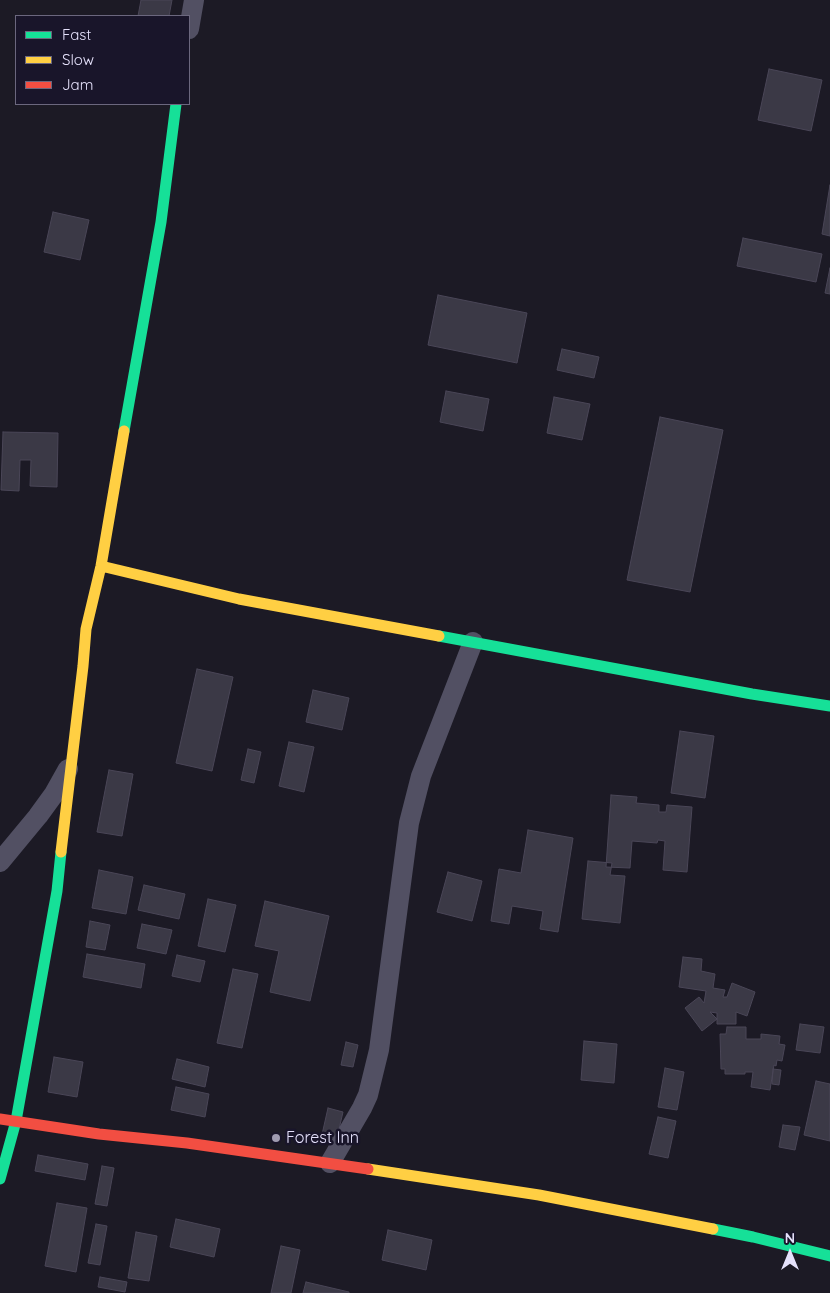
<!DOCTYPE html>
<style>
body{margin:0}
#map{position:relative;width:830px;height:1293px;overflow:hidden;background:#1c1a25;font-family:Quicksand,sans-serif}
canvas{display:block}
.legend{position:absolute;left:15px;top:15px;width:175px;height:90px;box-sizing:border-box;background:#19152a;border:1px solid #6b677e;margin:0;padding:6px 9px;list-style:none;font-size:15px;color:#e5e1fb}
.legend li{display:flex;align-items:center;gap:10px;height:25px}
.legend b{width:25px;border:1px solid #6b677e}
.north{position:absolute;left:765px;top:1228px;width:50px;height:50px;-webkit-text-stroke:4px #19152a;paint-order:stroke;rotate:0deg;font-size:14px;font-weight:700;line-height:20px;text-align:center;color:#e5e1fb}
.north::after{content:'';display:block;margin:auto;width:18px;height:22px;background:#e5e1fb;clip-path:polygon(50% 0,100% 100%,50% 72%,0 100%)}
</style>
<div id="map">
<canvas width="830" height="1293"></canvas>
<ul class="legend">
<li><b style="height:6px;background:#16e098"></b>Fast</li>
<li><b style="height:6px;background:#ffcf43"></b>Slow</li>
<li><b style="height:6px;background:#f24e42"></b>Jam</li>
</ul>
<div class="north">N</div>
</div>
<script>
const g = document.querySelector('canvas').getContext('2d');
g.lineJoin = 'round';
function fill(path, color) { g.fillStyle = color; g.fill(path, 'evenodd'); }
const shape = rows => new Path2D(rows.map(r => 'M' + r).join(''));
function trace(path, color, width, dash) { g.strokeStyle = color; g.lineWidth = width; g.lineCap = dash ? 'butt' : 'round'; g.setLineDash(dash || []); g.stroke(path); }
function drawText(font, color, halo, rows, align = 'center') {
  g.font = font + ' Quicksand,sans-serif'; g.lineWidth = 5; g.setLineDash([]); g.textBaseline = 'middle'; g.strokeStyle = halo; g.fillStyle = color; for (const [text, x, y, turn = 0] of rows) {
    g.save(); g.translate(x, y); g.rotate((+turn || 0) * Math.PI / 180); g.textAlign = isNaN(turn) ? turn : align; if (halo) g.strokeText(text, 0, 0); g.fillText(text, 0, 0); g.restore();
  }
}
const building = shape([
 [141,0,172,0,169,16,138,16,141,0],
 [769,69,822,80,811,131,758,120,769,69],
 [830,185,830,236,822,234,830,185],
 [53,212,89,220,80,260,44,252,53,212],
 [743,238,822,254,816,282,737,266,743,238],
 [830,268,830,294,825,293,830,268],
 [438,295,527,313,517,363,428,345,438,295],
 [562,349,599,357,594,378,557,370,562,349],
 [446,391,489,399,483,431,440,422,446,391],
 [554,397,590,404,582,440,547,433,554,397],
 [660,417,723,430,690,592,627,580,660,417],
 [3,432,58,433,57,487,30,486,31,460,20,460,19,491,1,490,3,432],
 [197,669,233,677,212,771,176,763,197,669],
 [313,690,349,698,342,730,306,722,313,690],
 [680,731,714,736,705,798,671,793,680,731],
 [289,742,314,747,304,792,279,786,289,742],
 [248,749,261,752,254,783,241,780,248,749],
 [109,770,133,774,122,836,97,832,109,770],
 [611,795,637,797,636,803,659,805,659,812,666,812,667,805,692,807,687,872,663,870,665,841,658,840,657,843,632,841,630,868,606,867,611,795],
 [528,830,573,838,558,932,540,929,543,911,512,906,509,924,491,921,499,869,521,873,528,830],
 [588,861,612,863,610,875,625,876,620,923,582,919,588,861],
 [99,870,133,877,126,914,92,908,99,870],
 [448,872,482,881,472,921,437,912,448,872],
 [144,885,185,894,179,919,138,910,144,885],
 [208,899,236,905,225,952,198,946,208,899],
 [265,901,329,916,310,1001,270,992,279,951,255,946,265,901],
 [90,921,110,925,105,950,86,947,90,921],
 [142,924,172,930,166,954,137,948,142,924],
 [87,954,145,964,141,988,83,977,87,954],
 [177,955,205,961,200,982,172,976,177,955],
 [683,957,702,959,701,971,715,974,713,988,725,990,723,997,727,997,732,983,755,992,747,1016,736,1012,736,1024,717,1024,717,1013,710,1012,717,1019,702,1031,685,1008,699,997,704,1003,706,991,679,987,683,957],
 [233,969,258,974,242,1048,217,1043,233,969],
 [800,1024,824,1027,820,1053,796,1050,800,1024],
 [727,1027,746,1027,746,1039,761,1039,761,1034,780,1036,779,1044,785,1045,782,1061,777,1060,776,1066,774,1065,770,1090,751,1087,753,1072,745,1072,745,1074,725,1074,725,1069,721,1069,720,1034,726,1034,727,1027],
 [584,1041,617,1044,614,1083,581,1080,584,1041],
 [346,1042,358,1045,353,1067,341,1065,346,1042],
 [54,1057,83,1062,77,1097,48,1092,54,1057],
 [177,1059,209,1067,205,1087,172,1079,177,1059],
 [665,1068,684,1072,677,1110,658,1107,665,1068],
 [773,1069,781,1070,779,1085,772,1084,773,1069],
 [816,1081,830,1084,830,1141,804,1135,816,1081],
 [176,1087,209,1094,205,1117,171,1110,176,1087],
 [328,1108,343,1112,336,1142,321,1139,328,1108],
 [658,1117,676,1121,668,1158,649,1154,658,1117],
 [783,1125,800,1127,795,1150,779,1147,783,1125],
 [38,1155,88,1164,85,1180,35,1171,38,1155],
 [102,1166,114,1168,107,1206,95,1204,102,1166],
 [57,1203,87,1208,76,1272,45,1266,57,1203],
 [176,1219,220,1229,214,1257,170,1247,176,1219],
 [96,1224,107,1226,100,1265,88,1263,96,1224],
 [388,1230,432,1240,426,1270,382,1260,388,1230],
 [136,1232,157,1236,149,1281,128,1278,136,1232],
 [281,1246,300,1250,291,1293,271,1293,281,1246],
 [100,1277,127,1282,125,1292,98,1287,100,1277],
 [306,1282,349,1292,349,1293,303,1293,306,1282]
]);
fill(building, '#3b3946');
trace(building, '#4a4657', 1);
trace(shape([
 [189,29,194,0],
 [0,862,38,816,54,794,68,769],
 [330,1163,362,1108,368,1095,379,1050,409,823,421,776,473,642]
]), '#525063', 20);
trace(shape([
 [124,431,161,222,176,104],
 [439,636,752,694,830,706],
 [0,1179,16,1121,57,891,61,852],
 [713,1229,753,1237,830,1256]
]), '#16e098', 11);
trace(shape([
 [101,566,239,599,439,636],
 [61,852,83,666,86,629,101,566,124,431],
 [368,1169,539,1195,713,1229]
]), '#ffcf43', 11);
trace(shape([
 [0,1119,99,1134,187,1143,368,1169]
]), '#f24e42', 11);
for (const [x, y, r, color] of [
 [276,1138,5,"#9f9bb0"]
]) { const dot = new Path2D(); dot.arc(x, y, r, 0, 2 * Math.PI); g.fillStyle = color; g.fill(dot); trace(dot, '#19152a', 2); }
drawText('16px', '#e5e1fb', '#19152a', [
 ["Forest Inn",286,1138]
], 'left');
</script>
